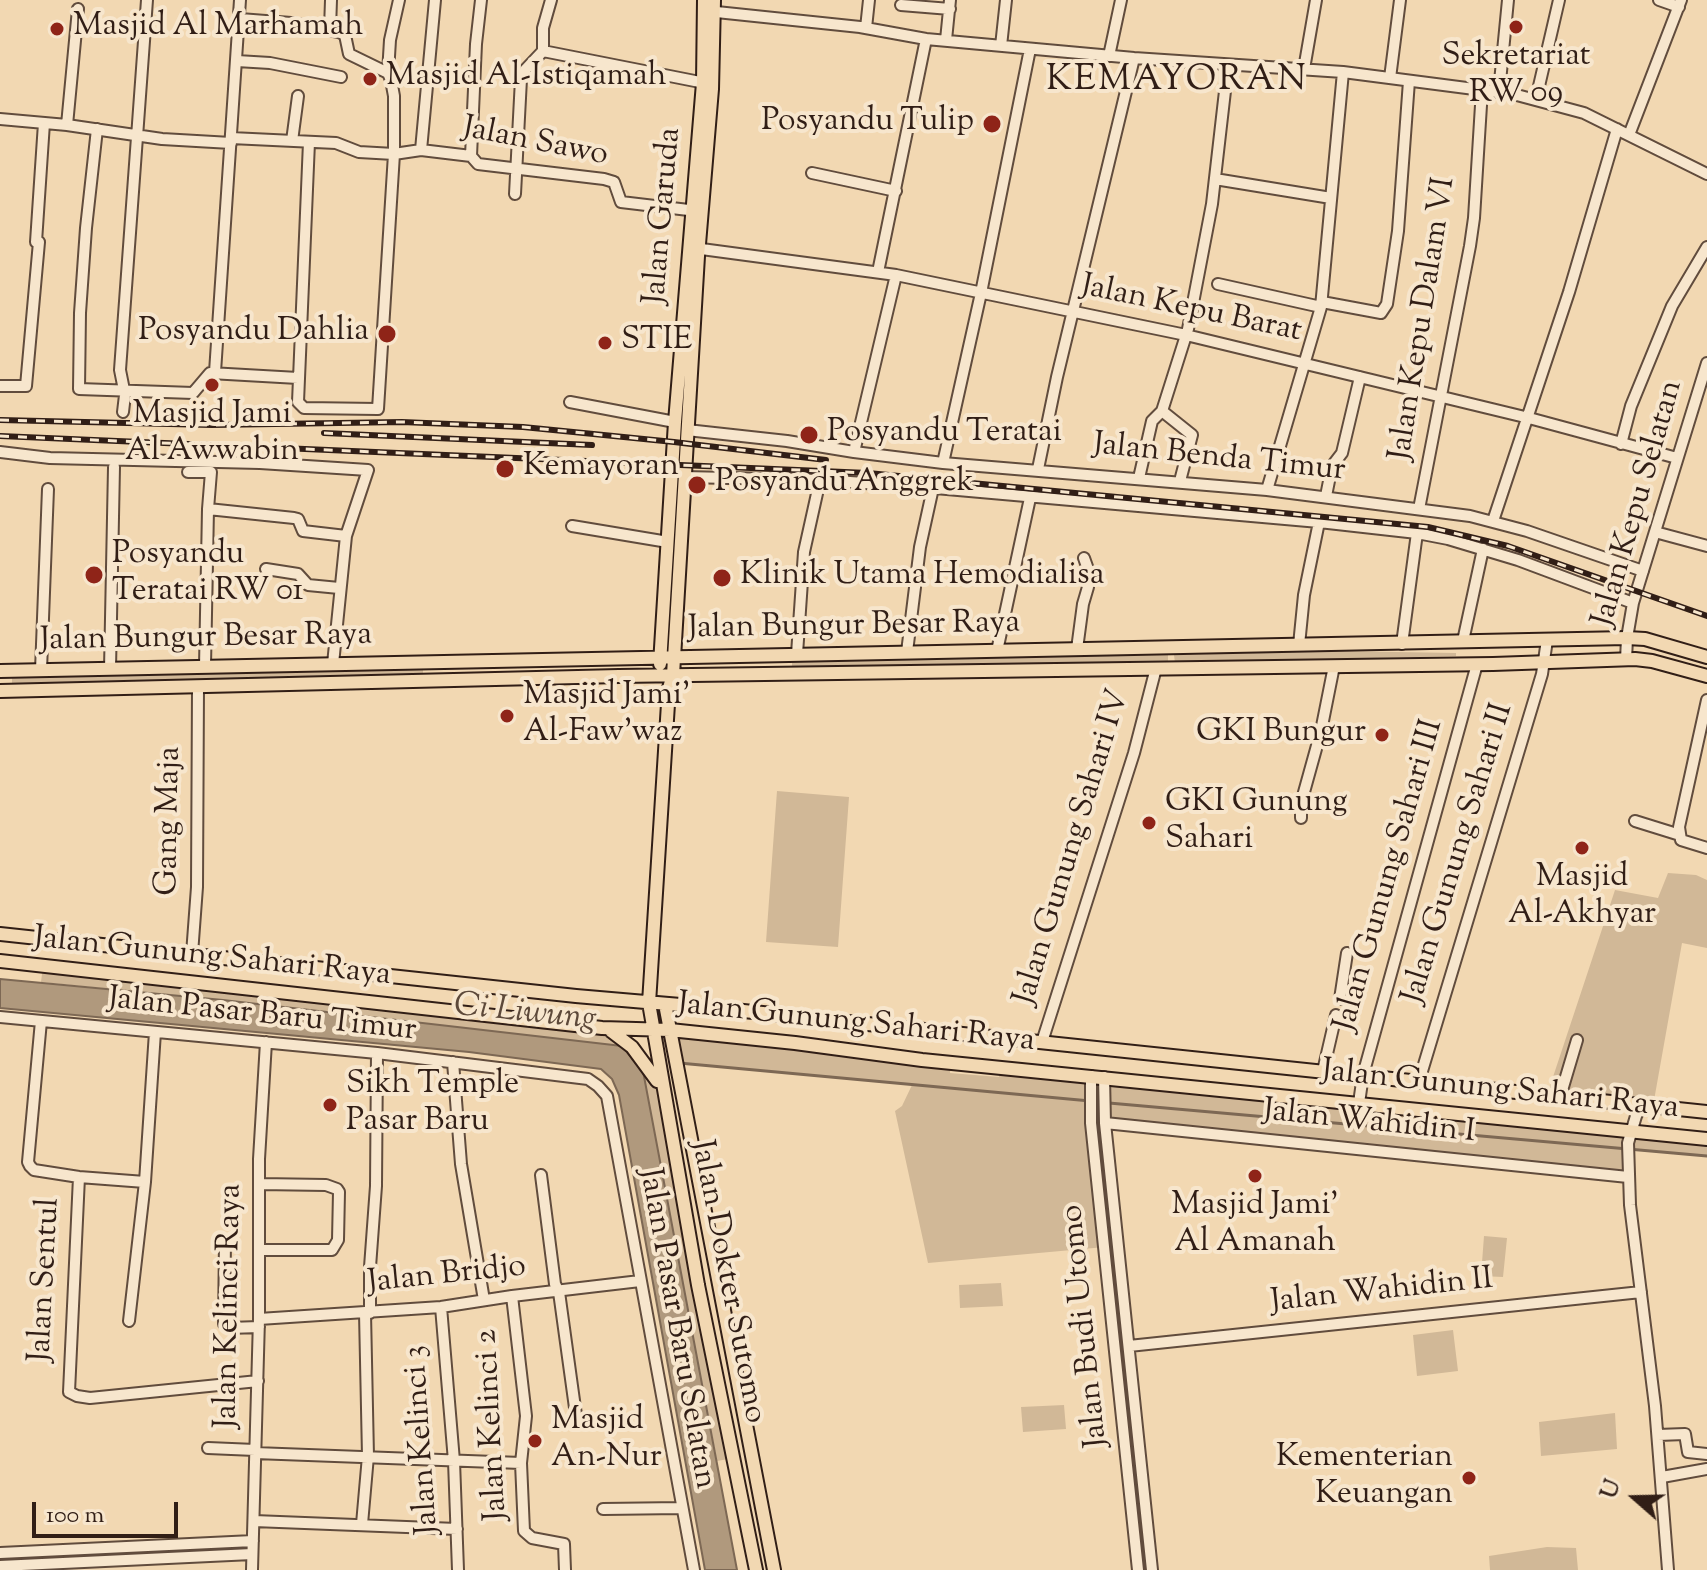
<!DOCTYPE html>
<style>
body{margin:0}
#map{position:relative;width:1707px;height:1570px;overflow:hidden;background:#f2d8b2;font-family:"Sorts Mill Goudy",serif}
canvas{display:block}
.north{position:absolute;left:1595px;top:1458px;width:80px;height:80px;-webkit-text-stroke:6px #f7e6cd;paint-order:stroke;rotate:290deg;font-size:22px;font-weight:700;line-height:32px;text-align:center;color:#311e16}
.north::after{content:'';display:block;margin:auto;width:28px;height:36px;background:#311e16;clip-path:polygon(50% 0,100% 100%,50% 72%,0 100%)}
.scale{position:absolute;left:32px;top:1502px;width:146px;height:36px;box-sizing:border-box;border:4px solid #311e16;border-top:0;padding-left:10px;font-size:24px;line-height:28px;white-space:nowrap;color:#311e16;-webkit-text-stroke:6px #f7e6cd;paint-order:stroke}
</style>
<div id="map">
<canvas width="1707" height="1570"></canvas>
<div class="north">U</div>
<div class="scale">100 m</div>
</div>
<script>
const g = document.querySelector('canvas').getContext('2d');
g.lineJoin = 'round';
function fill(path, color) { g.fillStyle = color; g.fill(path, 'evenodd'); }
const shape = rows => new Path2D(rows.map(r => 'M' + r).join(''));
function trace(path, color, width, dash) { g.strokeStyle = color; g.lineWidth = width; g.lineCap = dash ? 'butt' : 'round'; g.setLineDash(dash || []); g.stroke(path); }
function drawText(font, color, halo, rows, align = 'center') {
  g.font = font + ' "Sorts Mill Goudy",serif'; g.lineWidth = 8; g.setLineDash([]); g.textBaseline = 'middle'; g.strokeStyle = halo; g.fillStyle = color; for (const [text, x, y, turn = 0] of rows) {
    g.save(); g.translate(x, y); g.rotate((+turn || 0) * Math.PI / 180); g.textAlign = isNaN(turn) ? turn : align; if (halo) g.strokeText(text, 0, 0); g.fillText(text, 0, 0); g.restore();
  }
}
fill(shape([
 [1335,651,1456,653,1456,656,1175,663,1174,655],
 [1168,655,1168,663,792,669,792,661],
 [423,669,423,676,12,686,12,678],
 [777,791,849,797,838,947,766,942],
 [1668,873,1696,875,1707,880,1707,948,1682,943,1653,1106,1547,1095,1615,890,1658,898],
 [43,966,602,1028,626,1041,662,1091,734,1458,717,1461,643,1071,223,1000,41,982],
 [670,1030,951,1063,950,1073,999,1077,1000,1068,1091,1076,1105,1247,928,1263,895,1111,902,1106,912,1085,676,1062],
 [1104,1077,1707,1139,1707,1156,1629,1150,1628,1177,1105,1123],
 [1484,1236,1507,1238,1503,1277,1481,1276],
 [1001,1283,1003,1306,960,1308,959,1285],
 [1453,1330,1458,1371,1417,1376,1413,1335],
 [1064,1405,1066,1429,1023,1432,1021,1407],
 [1615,1413,1617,1449,1541,1456,1539,1422],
 [1547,1547,1576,1548,1578,1570,1490,1570,1489,1556]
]), '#d1b897');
const water = shape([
 [0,979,223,1000,622,1046,643,1071,737,1570,705,1570,619,1095,612,1079,601,1069,469,1052,0,1008,0,979]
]);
fill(water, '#b0997d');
trace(water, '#7d6854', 2);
trace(shape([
 [679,1063,1101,1102],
 [1109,1103,1707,1156]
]), '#7d6854', 3);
const minor = shape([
 [1659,0,1679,7],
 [901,5,950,9],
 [707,11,860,27,926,39,1134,58,1343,72,1513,94,1584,113,1707,174],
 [240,19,291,23,339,32,345,35,349,54,388,73,391,80,394,96,394,154,378,409,304,408,298,402,309,142],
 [866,28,869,0],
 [330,29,331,0],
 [946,40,950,0],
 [1001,46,1006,0],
 [543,51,710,84],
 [543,51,543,28,551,0],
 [1109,56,1121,0],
 [237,61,270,63,341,77],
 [1304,69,1316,0],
 [388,73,390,40,399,0],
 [1390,78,1400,0],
 [1499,92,1508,0],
 [1536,99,1559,0],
 [0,119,67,125,162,139,231,143],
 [67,125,78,9],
 [97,129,86,228,80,313,79,389,193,393,210,373,298,378],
 [1629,135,1681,0],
 [231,138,336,143,359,152,394,154,421,150,471,156,478,164,604,179,614,182,621,202,697,211],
 [292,141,298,96],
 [421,150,435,0],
 [471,156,476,44,481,0],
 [812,173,896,191],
 [1215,179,1331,198],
 [515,194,521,79,525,70,543,51],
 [694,248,896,275,1186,335,1529,418,1677,458],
 [878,272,926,39],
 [1218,284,1321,307],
 [1322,302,1381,313,1387,304,1398,231,1409,81],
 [215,372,240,0],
 [0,386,26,386,39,242,36,242,44,123],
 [570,402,675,422],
 [1162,411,1192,435,1180,481],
 [123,412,125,395,120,370,147,0],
 [687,430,787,441,854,452,943,463,1267,490,1470,516,1527,531,1643,571],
 [1621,444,1631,406,1672,306,1707,247],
 [0,452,50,458,260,463,368,470,346,536,333,664],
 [854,452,896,275],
 [943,463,981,293,1030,49],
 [1038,469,1057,377,1134,58],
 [188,472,211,472,208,509,205,666],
 [684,477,820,480,924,487,1319,522,1417,533,1448,539,1518,560,1633,603],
 [1139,478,1152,421,1162,411,1188,329,1212,204,1228,65],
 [1267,490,1321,307,1343,72],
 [1326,496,1332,466,1342,453,1360,377],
 [208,509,294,518,298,519,303,531,346,536],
 [1419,509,1470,246,1474,218,1482,89],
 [1493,521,1569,292,1617,129],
 [572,526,668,542],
 [1655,532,1707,546],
 [266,569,298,574,308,585,339,588],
 [1463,641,1483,549],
 [1402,644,1417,533],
 [1299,645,1304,595,1319,522],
 [1077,649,1083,604,1088,587,1089,572,1084,558],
 [997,651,1030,498],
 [907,652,920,547,933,488],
 [797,654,804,552,820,480],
 [1626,660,1627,638,1633,603,1707,363],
 [110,669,114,467],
 [41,670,48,489],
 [1707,700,1679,827,1681,840,1707,848],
 [1301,818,1301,803,1321,731,1334,666],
 [1635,821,1680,835],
 [192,954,197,887,198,688],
 [1340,999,1347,953],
 [0,1017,377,1053,588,1079,598,1086,607,1096,694,1570],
 [41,1021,28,1162,30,1166,34,1170,79,1177,145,1182],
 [1042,1042,1134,753,1156,668],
 [453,1062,461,1164,484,1300],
 [1323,1071,1336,1015],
 [1091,1076,1091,1123,1138,1570],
 [1104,1077,1105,1123,1152,1570],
 [1419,1081,1542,674,1547,640],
 [1560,1097,1577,1040],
 [1359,1103,1363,1075,1477,664],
 [1642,1104,1636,1116,1628,1143,1630,1205,1655,1406,1668,1570],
 [1105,1123,1628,1177],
 [541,1175,555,1284,559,1292,576,1415],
 [79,1177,69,1392,77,1396,90,1398,258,1381],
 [225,1241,224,1324,229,1328,259,1327],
 [259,1250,332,1250,338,1240,339,1192,337,1189,326,1185,260,1184],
 [512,1296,526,1416,521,1463,524,1531,532,1538,564,1544,565,1570],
 [441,1307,454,1461,458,1570],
 [370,1313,370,1267,376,1186,377,1053],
 [259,1319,441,1307,512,1296,640,1281],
 [129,1321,145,1182,155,1032],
 [1129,1346,1641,1292],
 [1658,1435,1685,1434,1688,1452,1707,1454],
 [208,1448,255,1450],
 [255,1453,521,1463],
 [1662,1477,1707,1469],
 [603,1509,681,1508],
 [254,1521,457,1529],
 [362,1524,368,1456,365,1313],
 [0,1553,253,1541],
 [0,1566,252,1554],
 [252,1570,259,1319,259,1159,266,1042]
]);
const major = shape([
 [714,0,712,89,698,256,673,675,669,688,649,1003,698,1285,756,1570],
 [660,664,675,422,703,83,704,0],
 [0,671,1627,638,1645,639,1707,657],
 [0,691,619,676,1493,664,1635,659,1652,661,1707,676],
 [0,934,576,996,715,1008,1707,1112],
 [0,961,602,1028,670,1030,795,1043,922,1060,1707,1139],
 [665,1004,774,1570],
 [611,1031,632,1047,657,1081]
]);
trace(minor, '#614c3d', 14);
trace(major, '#311e16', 16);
trace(minor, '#f7e6cd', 10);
trace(major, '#f2d8b2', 12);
const rail = shape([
 [0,420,212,425,402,422,523,427,674,442,826,460],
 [324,433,592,445],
 [0,436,868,473,1428,527,1508,546,1707,616]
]);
trace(rail, '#311e16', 6);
trace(rail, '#f7e6cd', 3, [9]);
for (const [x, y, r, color] of [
 [1516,27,8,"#8f2418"],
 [57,29,8,"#8f2418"],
 [370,79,8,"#8f2418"],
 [992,124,10,"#8f2418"],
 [387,334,10,"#8f2418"],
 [605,343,8,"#8f2418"],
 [212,385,8,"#8f2418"],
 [809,435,10,"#8f2418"],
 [505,469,10,"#8f2418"],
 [697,485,10,"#8f2418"],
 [94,575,10,"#8f2418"],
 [722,578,10,"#8f2418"],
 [507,716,8,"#8f2418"],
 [1382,735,8,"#8f2418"],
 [1149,823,8,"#8f2418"],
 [1582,848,8,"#8f2418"],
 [330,1105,8,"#8f2418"],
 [1255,1176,8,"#8f2418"],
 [535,1441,8,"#8f2418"],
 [1469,1478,8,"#8f2418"]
]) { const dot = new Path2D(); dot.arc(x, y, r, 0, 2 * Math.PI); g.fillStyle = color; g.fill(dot); trace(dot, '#f7e6cd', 3); }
drawText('32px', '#311e16', '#f7e6cd', [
 ["Masjid Al Marhamah",73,29],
 ["Sekretariat",1516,59,"center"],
 ["RW 09",1516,96,"center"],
 ["Masjid Al-Istiqamah",386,79],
 ["Posyandu Tulip",974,124,"right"],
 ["Posyandu Dahlia",369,334,"right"],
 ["STIE",621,343],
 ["Masjid Jami",212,417,"center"],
 ["Al Awwabin",212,454,"center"],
 ["Posyandu Teratai",827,435],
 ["Kemayoran",523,469],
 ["Posyandu Anggrek",715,485],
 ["Posyandu",112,557],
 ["Teratai RW 01",112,594],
 ["Klinik Utama Hemodialisa",740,578],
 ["Masjid Jami'",523,698],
 ["Al-Faw'waz",523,735],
 ["GKI Bungur",1366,735,"right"],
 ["GKI Gunung",1165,805],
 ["Sahari",1165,842],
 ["Masjid",1582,880,"center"],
 ["Al-Akhyar",1582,917,"center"],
 ["Sikh Temple",346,1087],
 ["Pasar Baru",346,1124],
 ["Masjid Jami'",1255,1208,"center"],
 ["Al Amanah",1255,1245,"center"],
 ["Masjid",551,1423],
 ["An-Nur",551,1460],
 ["Kementerian",1453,1460,"right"],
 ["Keuangan",1453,1497,"right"]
], 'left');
drawText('32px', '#311e16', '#f7e6cd', [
 ["Jalan Sawo",535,144,11],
 ["Jalan Garuda",665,216,-85],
 ["Jalan Kepu Barat",1191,311,12],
 ["Jalan Kepu Dalam VI",1425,319,-81],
 ["Jalan Benda Timur",1219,460,6],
 ["Jalan Kepu Selatan",1640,504,-74],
 ["Jalan Bungur Besar Raya",854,628,-1],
 ["Jalan Bungur Besar Raya",206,640,-1],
 ["Gang Maja",171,821,-89],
 ["Jalan Gunung Sahari IV",1074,848,-73],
 ["Jalan Gunung Sahari II",1460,854,-73],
 ["Jalan Gunung Sahari III",1391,876,-74],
 ["Jalan Gunung Sahari Raya",212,959,6],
 ["Jalan Pasar Baru Timur",262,1017,6],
 ["Jalan Gunung Sahari Raya",856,1025,6],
 ["Jalan Gunung Sahari Raya",1500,1092,6],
 ["Jalan Wahidin I",1369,1124,6],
 ["Jalan Bridjo",447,1277,-6],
 ["Jalan Sentul",47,1280,-87],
 ["Jalan Dokter Sutomo",726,1282,79],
 ["Jalan Wahidin II",1382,1293,-6],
 ["Jalan Kelinci Raya",231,1306,-89],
 ["Jalan Budi Utomo",1087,1326,-96],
 ["Jalan Pasar Baru Selatan",675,1329,80],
 ["Jalan Kelinci 2",494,1425,-93],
 ["Jalan Kelinci 3",424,1440,-94]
]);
drawText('italic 34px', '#5d493a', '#f7e6cd', [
 ["Ci Liwung",525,1015,6]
]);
g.letterSpacing = '2px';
drawText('36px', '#311e16', '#f7e6cd', [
 ["KEMAYORAN",1177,83]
]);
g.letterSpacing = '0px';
</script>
